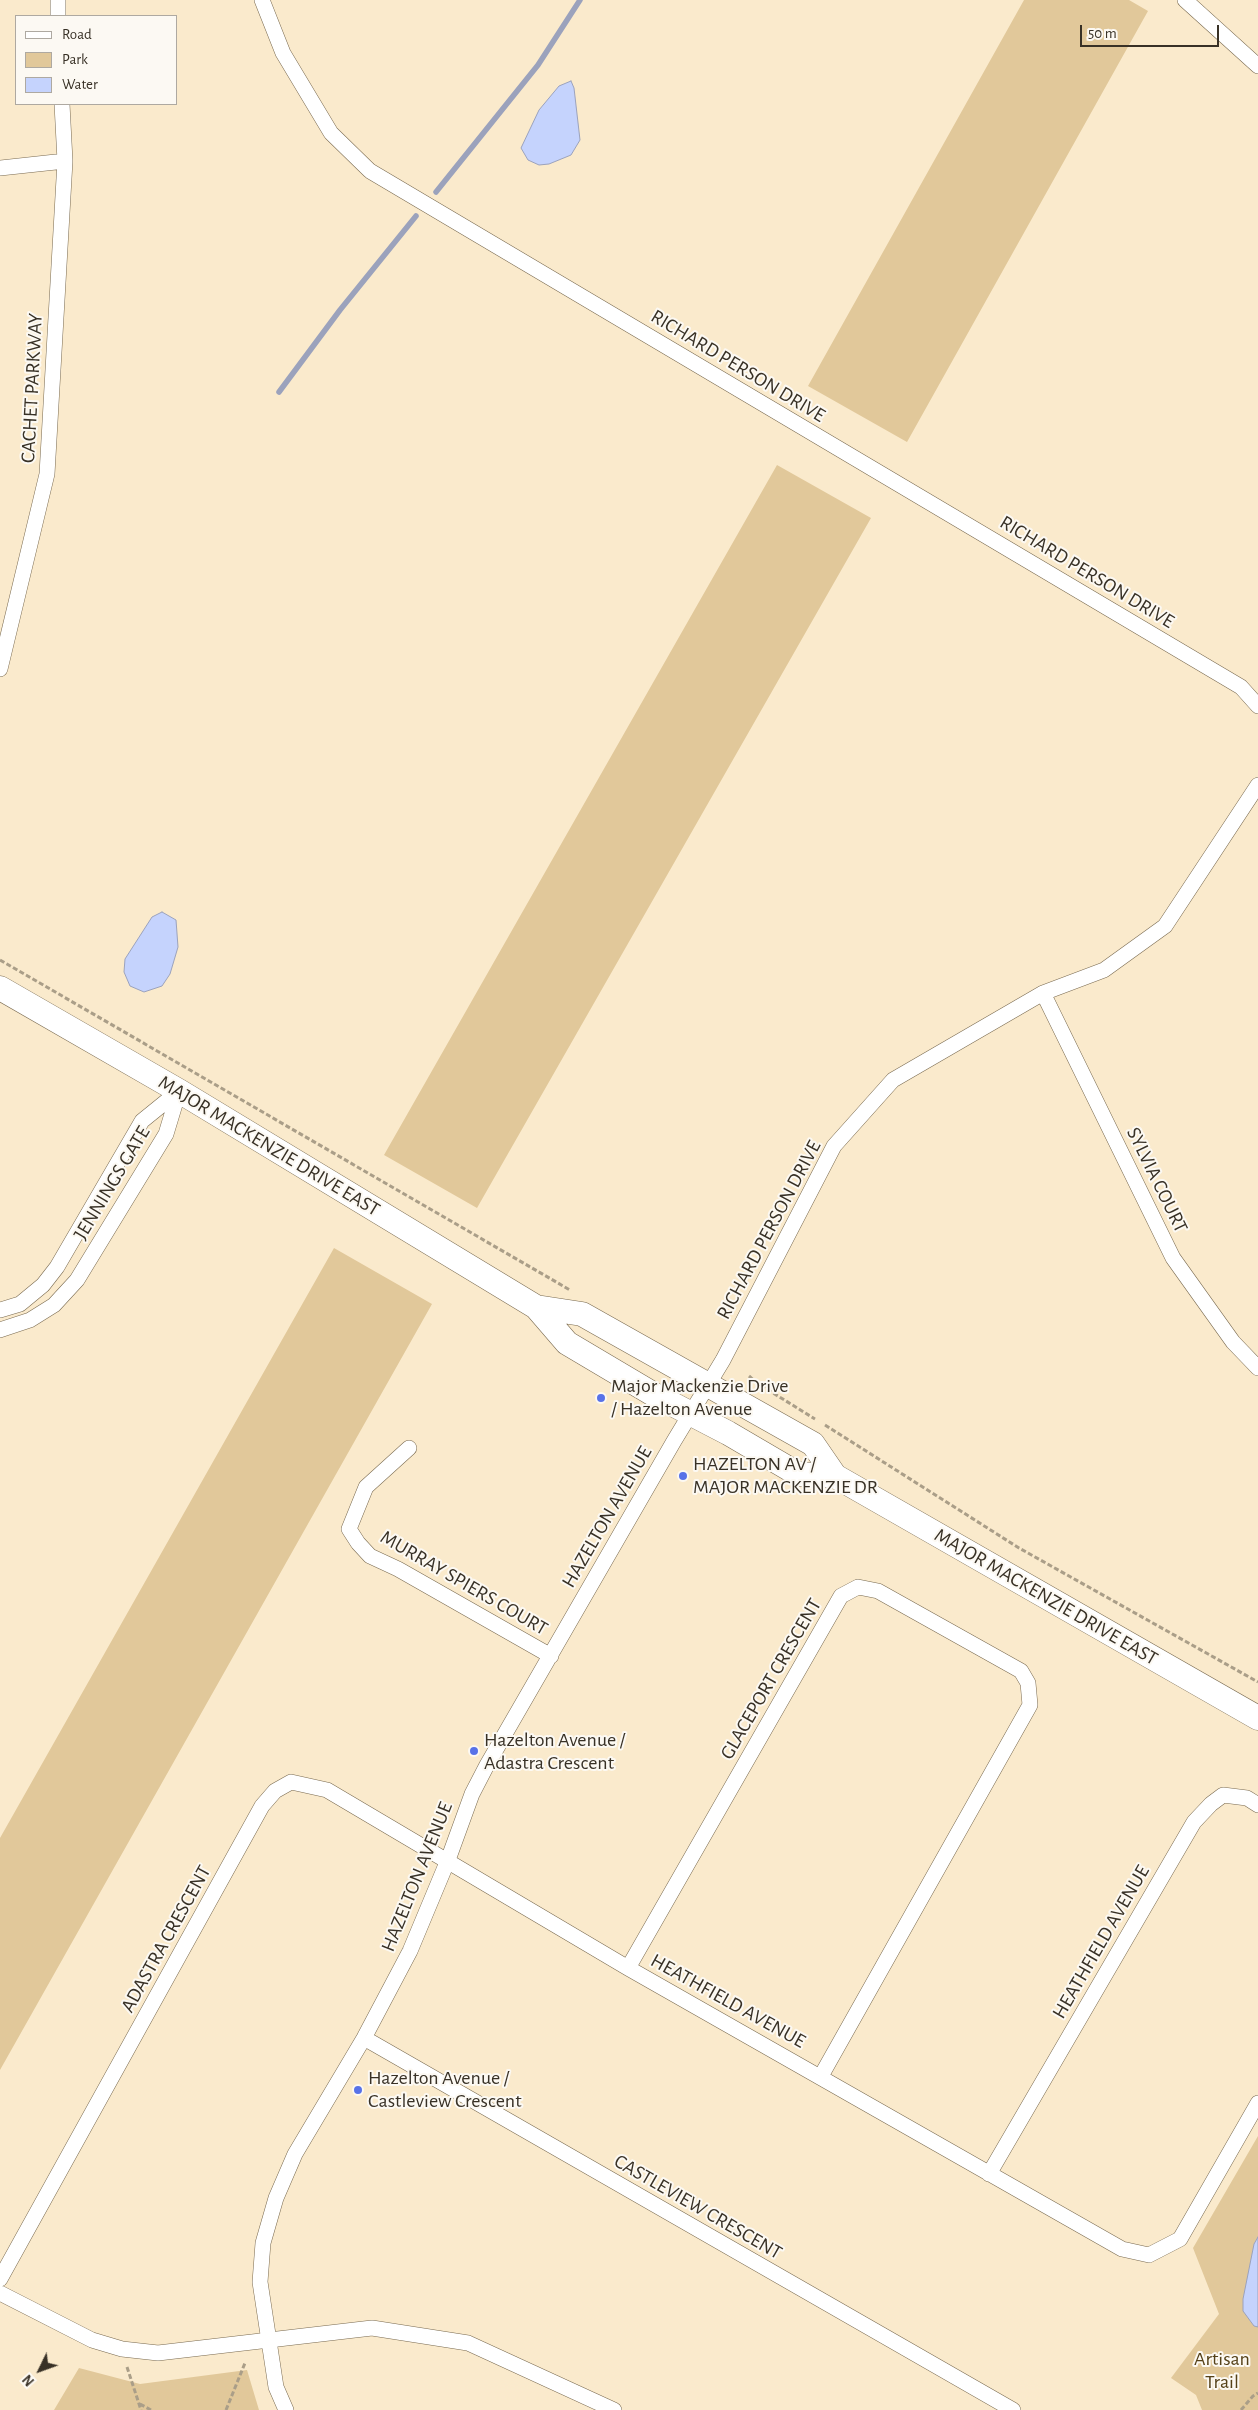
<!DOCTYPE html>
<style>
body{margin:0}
#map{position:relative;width:1258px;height:2410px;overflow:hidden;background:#faeacc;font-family:"Alegreya Sans",sans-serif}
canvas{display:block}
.legend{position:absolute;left:15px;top:15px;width:162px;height:90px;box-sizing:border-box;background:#fcf9f3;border:1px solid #aea9a1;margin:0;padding:6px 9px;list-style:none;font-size:15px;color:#383126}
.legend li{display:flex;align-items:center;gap:10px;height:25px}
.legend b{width:25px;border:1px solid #aea9a1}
.north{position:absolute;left:15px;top:2345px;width:50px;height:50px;-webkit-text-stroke:4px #fcf9f3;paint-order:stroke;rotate:228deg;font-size:14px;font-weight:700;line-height:20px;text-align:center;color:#383126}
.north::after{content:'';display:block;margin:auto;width:18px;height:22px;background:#383126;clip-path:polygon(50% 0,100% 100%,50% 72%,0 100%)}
.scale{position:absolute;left:1080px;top:25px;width:139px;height:22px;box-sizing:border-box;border:2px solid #383126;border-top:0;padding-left:6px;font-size:15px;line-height:18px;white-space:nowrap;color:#383126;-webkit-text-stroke:4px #fcf9f3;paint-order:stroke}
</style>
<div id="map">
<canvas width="1258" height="2410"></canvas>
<ul class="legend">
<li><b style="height:6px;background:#fff"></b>Road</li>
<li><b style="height:14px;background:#e1c89a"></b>Park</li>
<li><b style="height:14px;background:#c5d3fd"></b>Water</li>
</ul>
<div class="north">N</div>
<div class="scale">50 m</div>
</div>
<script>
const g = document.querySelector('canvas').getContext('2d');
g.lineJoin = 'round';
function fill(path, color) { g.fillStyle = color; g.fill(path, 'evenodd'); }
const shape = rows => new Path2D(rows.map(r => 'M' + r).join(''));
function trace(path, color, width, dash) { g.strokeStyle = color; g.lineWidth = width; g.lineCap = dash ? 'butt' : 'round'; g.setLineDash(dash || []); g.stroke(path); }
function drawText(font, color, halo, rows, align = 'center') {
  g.font = font + ' "Alegreya Sans",sans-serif'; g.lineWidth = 4; g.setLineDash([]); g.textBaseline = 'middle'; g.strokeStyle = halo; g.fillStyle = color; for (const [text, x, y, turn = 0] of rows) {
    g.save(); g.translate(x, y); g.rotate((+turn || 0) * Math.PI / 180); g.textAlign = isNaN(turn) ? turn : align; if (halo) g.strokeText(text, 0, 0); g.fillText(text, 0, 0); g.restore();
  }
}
fill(shape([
 [1024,0,1129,0,1148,11,907,442,808,386],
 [777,465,871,518,477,1208,384,1155],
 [334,1248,432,1304,0,2070,0,1838],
 [1258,2136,1258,2410,1202,2410,1196,2395,1171,2378,1219,2314,1193,2248],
 [79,2368,140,2384,247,2370,259,2410,54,2410]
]), '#e1c89a');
const water = shape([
 [571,81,574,88,580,140,571,155,549,164,539,165,528,160,521,148,539,110,559,86,571,81],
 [162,912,176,920,178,947,170,974,162,986,144,992,130,986,124,972,125,959,152,917,162,912],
 [1258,2237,1258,2327,1254,2326,1243,2311,1243,2299,1254,2244,1258,2237]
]);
fill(water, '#c5d3fd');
trace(water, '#9ba2bc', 1);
trace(shape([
 [436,192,538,65,580,0],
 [279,392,340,310,416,216]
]), '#9ba2bc', 5.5);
const street = shape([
 [58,0,58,16],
 [262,0,283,53,331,133,370,171,1241,687,1258,706],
 [1185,0,1258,66],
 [0,168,65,161],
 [0,669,47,474,65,161,62,104],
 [1043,993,1173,1258,1233,1342,1258,1368],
 [0,1310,20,1304,43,1285,57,1267,142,1121,179,1091],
 [0,1330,30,1320,54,1305,77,1280,166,1134,179,1091],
 [409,1448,366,1487,349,1529,358,1543,370,1556,398,1569,551,1656],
 [628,1968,841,1596,858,1587,878,1591,1021,1671,1028,1683,1030,1705,821,2076],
 [364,2038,1013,2410],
 [989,2174,1194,1822,1211,1804,1223,1795,1247,1798,1258,1805],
 [0,2279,262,1806,275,1791,291,1782,327,1790,628,1968,1122,2249,1149,2255,1180,2239,1258,2103],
 [0,2293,92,2340,122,2349,158,2353,372,2328,468,2343,614,2410],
 [286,2410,276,2387,260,2282,263,2243,276,2198,295,2154,364,2038,410,1951,448,1860,472,1794,487,1765,674,1441,723,1360,834,1146,893,1080,1043,993,1104,970,1165,926,1258,785]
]);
const primary = shape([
 [0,988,179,1091,536,1307,567,1343,653,1394,728,1433,798,1474,835,1476],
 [536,1307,582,1314,813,1444,835,1476,1258,1718]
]);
trace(street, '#796a50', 16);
trace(primary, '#796a50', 25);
trace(shape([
 [0,960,570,1290],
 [749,1376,757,1383,815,1419],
 [825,1425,1019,1548,1258,1682],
 [127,2367,141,2410],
 [140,2404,151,2410],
 [226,2410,245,2363],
 [1241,2410,1253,2396,1258,2393]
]), '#aa9e88', 3, [5, 2.5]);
trace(street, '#fff', 15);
trace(primary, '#fff', 24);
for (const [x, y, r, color] of [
 [601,1398,5,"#5872e8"],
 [683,1476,5,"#5872e8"],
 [474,1751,5,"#5872e8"],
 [358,2090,5,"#5872e8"]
]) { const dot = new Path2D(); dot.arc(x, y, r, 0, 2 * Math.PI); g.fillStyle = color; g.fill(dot); trace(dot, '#fcf9f3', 2); }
drawText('20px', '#383126', '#fcf9f3', [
 ["RICHARD PERSON DRIVE",738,366,31],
 ["CACHET PARKWAY",32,388,-87],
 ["RICHARD PERSON DRIVE",1087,572,31],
 ["MAJOR MACKENZIE DRIVE EAST",269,1146,31],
 ["SYLVIA COURT",1157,1180,64],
 ["JENNINGS GATE",112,1183,-59],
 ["RICHARD PERSON DRIVE",769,1230,-62],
 ["HAZELTON AVENUE",607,1517,-60],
 ["MURRAY SPIERS COURT",464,1583,30],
 ["MAJOR MACKENZIE DRIVE EAST",1046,1597,30],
 ["GLACEPORT CRESCENT",771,1679,-60],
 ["HAZELTON AVENUE",417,1877,-68],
 ["ADASTRA CRESCENT",166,1939,-61],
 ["HEATHFIELD AVENUE",1101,1942,-60],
 ["HEATHFIELD AVENUE",728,2001,29],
 ["CASTLEVIEW CRESCENT",698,2207,30]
]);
drawText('20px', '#383126', '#fcf9f3', [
 ["Major Mackenzie Drive",611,1386],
 ["/ Hazelton Avenue",611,1409],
 ["HAZELTON AV /",693,1464],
 ["MAJOR MACKENZIE DR",693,1487],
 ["Hazelton Avenue /",484,1740],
 ["Adastra Crescent",484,1763],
 ["Hazelton Avenue /",368,2078],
 ["Castleview Crescent",368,2101]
], 'left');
drawText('20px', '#554118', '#fcf9f3', [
 ["Artisan",1222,2359],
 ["Trail",1222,2382]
]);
</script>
